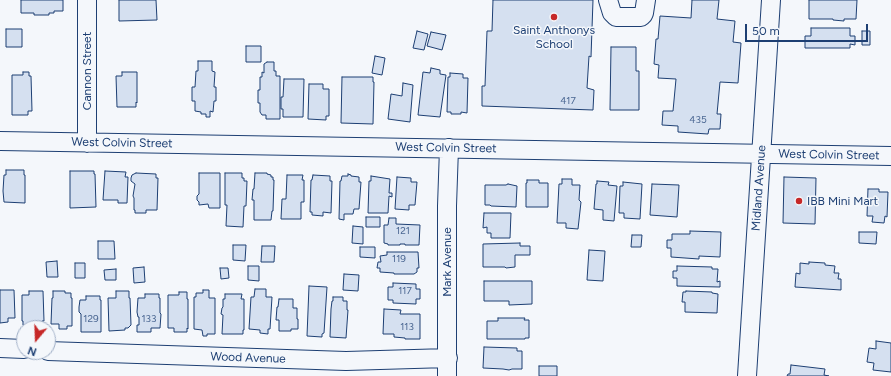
<!DOCTYPE html>
<style>
body{margin:0}
#map{position:relative;width:891px;height:376px;overflow:hidden;background:#f4f7fb;font-family:Figtree,sans-serif}
canvas{display:block}
.north{position:absolute;left:16px;top:320px;width:40px;height:40px;box-sizing:border-box;background:#f4f7fb;border:1px solid #9eadc5;border-radius:50%;rotate:199deg;font-size:11px;font-weight:700;line-height:16px;text-align:center;color:#1d3f73}
.north::after{content:'';display:block;margin:auto;width:14px;height:18px;background:#c62828;clip-path:polygon(50% 0,100% 100%,50% 72%,0 100%)}
.scale{position:absolute;left:745px;top:24px;width:123px;height:18px;box-sizing:border-box;border:2px solid #1d3f73;border-top:0;padding-left:5px;font-size:12px;line-height:14px;white-space:nowrap;color:#1d3f73;-webkit-text-stroke:3px #f4f7fb;paint-order:stroke}
</style>
<div id="map">
<canvas width="891" height="376"></canvas>
<div class="north">N</div>
<div class="scale">50 m</div>
</div>
<script>
const g = document.querySelector('canvas').getContext('2d');
g.lineJoin = 'round';
function fill(path, color) { g.fillStyle = color; g.fill(path, 'evenodd'); }
const shape = rows => new Path2D(rows.map(r => 'M' + r).join(''));
function trace(path, color, width, dash) { g.strokeStyle = color; g.lineWidth = width; g.lineCap = dash ? 'butt' : 'round'; g.setLineDash(dash || []); g.stroke(path); }
function drawText(font, color, halo, rows, align = 'center') {
  g.font = font + ' Figtree,sans-serif'; g.lineWidth = 3; g.setLineDash([]); g.textBaseline = 'middle'; g.strokeStyle = halo; g.fillStyle = color; for (const [text, x, y, turn = 0] of rows) {
    g.save(); g.translate(x, y); g.rotate((+turn || 0) * Math.PI / 180); g.textAlign = isNaN(turn) ? turn : align; if (halo) g.strokeText(text, 0, 0); g.fillText(text, 0, 0); g.restore();
  }
}
const building = shape([
 [21,0,63,0,63,11,54,11,54,13,49,13,49,15,34,15,34,13,21,13,21,0],
 [119,0,156,0,157,20,119,21,119,0],
 [493,0,593,0,591,57,589,56,587,88,594,90,593,110,482,106,482,86,485,86,487,31,492,31,493,0],
 [692,0,719,0,717,19,735,21,733,42,741,43,738,83,720,82,717,114,721,114,720,129,709,129,708,134,678,132,678,126,662,125,663,111,673,111,676,79,658,78,659,65,654,64,656,39,658,39,660,16,691,18,692,0],
 [809,0,857,0,856,19,844,19,844,21,833,20,833,19,809,19,809,0],
 [811,28,850,28,850,36,855,36,855,45,850,44,850,48,805,48,805,36,811,36,811,28],
 [6,29,22,29,22,47,6,47,6,29],
 [417,31,428,34,424,50,413,48,417,31],
 [862,31,870,31,870,45,862,45,862,31],
 [431,32,446,35,442,50,427,46,431,32],
 [246,46,261,46,261,62,246,62,246,46],
 [611,47,636,47,636,71,639,71,639,110,610,110,611,47],
 [375,56,385,58,382,75,372,73,375,56],
 [198,61,212,61,212,71,215,72,214,87,216,87,216,101,214,101,213,112,210,111,210,117,206,117,206,114,201,114,201,112,195,111,195,101,192,101,192,87,195,87,196,71,198,71,198,61],
 [267,62,274,62,274,71,276,71,276,76,280,76,280,119,266,119,266,115,262,115,260,112,260,103,258,103,258,90,260,90,260,77,262,77,262,72,264,73,264,64,267,62],
 [431,68,440,70,440,74,446,75,440,117,418,115,423,72,430,73,431,68],
 [23,72,29,72,29,76,31,76,32,111,28,111,28,115,12,115,12,75,23,75,23,72],
 [122,72,137,72,137,103,136,102,136,107,117,107,116,76,122,76,122,72],
 [450,73,463,74,463,78,468,78,467,113,461,112,461,114,451,114,451,112,447,112,448,77,450,77,450,73],
 [342,77,373,77,373,82,374,82,373,124,341,123,342,77],
 [284,79,304,79,303,117,283,117,283,109,281,109,281,97,283,97,284,79],
 [403,83,413,85,410,122,388,119,391,94,402,96,403,83],
 [309,84,323,84,323,89,329,89,329,116,326,116,326,120,308,119,309,84],
 [6,170,24,170,24,175,25,175,25,203,4,202,3,191,4,175,6,175,6,170],
 [70,171,94,171,94,174,95,174,96,207,70,208,70,171],
 [105,171,126,172,125,177,128,177,127,203,118,203,118,200,103,200,105,171],
 [136,173,156,174,156,178,158,178,157,210,146,210,146,213,135,213,135,210,134,210,134,198,133,196,135,184,131,181,131,178,132,175,136,173],
 [199,173,220,173,220,208,209,208,208,204,199,205,199,202,197,200,197,196,199,194,199,173],
 [225,173,242,173,242,178,244,178,244,181,247,181,246,206,244,206,243,227,226,226,227,205,225,205,225,173],
 [255,173,267,173,267,174,271,175,271,177,273,177,273,180,274,180,273,211,272,211,271,220,254,220,254,200,252,200,253,189,254,189,255,173],
 [348,174,351,175,351,176,359,177,359,182,361,182,359,209,354,209,353,214,344,214,344,220,339,219,340,181,341,181,342,176,348,176,348,174],
 [287,175,303,175,302,180,304,180,304,202,301,202,301,219,281,219,282,199,286,199,287,175],
 [313,175,330,176,330,181,332,181,331,213,323,212,323,216,312,215,312,212,310,212,311,180,312,180,313,175],
 [371,176,390,179,389,193,392,193,392,197,389,196,388,213,368,213,369,181,371,181,371,176],
 [397,177,411,178,411,182,417,182,415,205,409,205,409,210,395,209,397,177],
 [784,177,816,178,815,224,783,223,784,177],
 [562,179,572,179,572,185,580,185,579,200,581,202,578,229,566,228,566,223,557,223,559,184,562,184,562,179],
 [527,180,539,180,539,183,548,183,548,207,526,207,526,183,527,183,527,180],
 [597,181,609,182,608,185,617,186,614,221,603,220,603,210,594,209,596,184,597,184,597,181],
 [623,182,642,184,640,219,624,218,624,213,619,213,620,186,623,186,623,182],
 [508,184,517,186,516,207,491,206,490,205,485,205,485,185,506,185,508,184],
 [652,184,679,185,677,217,650,215,652,184],
 [868,189,879,189,879,192,888,192,887,217,885,216,884,223,872,222,873,216,867,216,868,189],
 [484,213,511,213,510,238,491,238,491,233,487,233,487,227,483,228,484,213],
 [366,217,380,217,380,227,366,227,366,217],
 [389,218,396,218,396,224,420,225,419,245,405,245,405,244,400,244,400,245,388,245,388,244,384,243,384,225,388,225,389,218],
 [353,226,363,227,363,244,352,243,353,226],
 [690,231,721,232,720,257,699,256,699,259,671,257,671,248,667,248,667,240,672,240,672,234,690,234,690,231],
 [859,232,877,232,876,244,859,243,859,232],
 [632,235,642,235,641,247,631,247,632,235],
 [98,241,114,241,115,259,98,259,98,241],
 [520,243,520,246,530,246,530,255,515,255,515,267,506,268,505,267,483,267,483,244,520,243],
 [233,245,246,245,245,261,233,260,233,245],
 [262,246,275,246,274,262,261,262,262,246],
 [360,247,375,247,375,258,360,257,360,247],
 [589,250,605,251,603,281,587,280,589,250],
 [387,252,418,252,419,268,417,268,417,272,414,274,394,274,394,273,380,272,380,268,377,268,378,262,381,262,380,256,387,255,387,252],
 [57,261,58,277,47,277,46,262,57,261],
 [809,262,825,263,825,265,835,266,834,273,839,273,838,279,841,279,841,290,795,287,796,273,800,274,800,263,809,264,809,262],
 [75,263,85,263,85,278,75,278,75,263],
 [248,266,259,266,259,281,248,280,248,266],
 [677,266,712,267,712,269,718,269,717,282,720,281,720,287,677,286,677,278,673,278,673,271,677,271,677,266],
 [144,267,145,282,134,283,133,268,144,267],
 [220,268,228,268,229,278,221,279,220,268],
 [116,269,116,280,105,280,104,270,116,269],
 [344,274,359,275,358,291,343,290,344,274],
 [484,281,532,281,532,304,509,305,509,301,484,301,484,281],
 [393,283,416,284,416,289,420,289,420,299,416,299,416,304,393,303,393,300,388,300,388,287,393,287,393,283],
 [309,286,327,287,324,333,322,334,322,337,307,336,309,286],
 [255,289,266,289,266,297,272,297,270,329,268,329,268,334,260,333,260,330,249,329,251,297,254,297,255,289],
 [0,290,14,290,15,318,8,318,8,322,0,323,0,290],
 [203,290,209,290,209,298,215,298,215,334,207,334,207,336,203,336,202,330,194,329,194,297,196,297,196,293,203,293,203,290],
 [29,291,43,291,44,321,42,321,42,325,23,325,23,321,22,321,22,295,29,295,29,291],
 [53,291,65,291,65,293,71,293,71,298,72,298,72,326,67,326,67,329,59,329,59,324,51,324,52,298,53,298,53,291],
 [116,291,129,291,129,298,130,298,131,325,128,328,125,328,125,330,109,331,108,298,116,298,116,291],
 [686,291,712,292,712,293,718,294,717,313,685,312,685,302,682,302,683,292,686,292,686,291],
 [179,292,187,292,187,299,188,299,188,329,187,328,187,332,174,332,174,328,168,328,168,295,179,295,179,292],
 [145,294,159,294,159,298,160,298,160,313,161,314,160,328,151,328,151,332,137,332,137,325,139,325,139,317,138,317,137,312,138,298,145,298,145,294],
 [225,294,242,294,241,299,244,299,244,330,243,330,243,334,222,334,223,315,221,314,222,308,223,307,223,299,225,299,225,294],
 [86,296,100,296,100,300,101,300,101,332,81,332,81,314,79,312,79,307,80,300,86,300,86,296],
 [333,297,343,297,343,301,347,301,347,310,348,310,346,338,330,337,331,309,332,301,333,301,333,297],
 [279,299,293,299,293,308,297,308,297,319,298,319,298,329,291,329,291,331,279,331,279,320,276,320,277,307,278,307,279,299],
 [384,309,401,310,400,314,420,314,420,339,405,339,405,338,394,337,394,334,383,334,384,309],
 [498,318,525,318,524,320,529,320,529,338,525,338,525,339,487,339,487,321,498,321,498,318],
 [876,341,891,343,891,372,873,370,874,363,867,362,869,348,876,349,876,341],
 [484,347,517,348,517,351,522,351,522,369,512,369,509,370,503,369,483,368,484,347],
 [791,365,825,369,824,375,829,376,787,376,788,374,790,374,791,365],
 [539,366,557,366,557,376,539,376,539,366]
]);
fill(building, '#d5e0f0');
trace(building, '#1d3f73', 1);
const minor = shape([
 [87,0,87,143],
 [608,0,612,13,616,17,641,17,643,15,644,13,646,0],
 [0,141,891,156],
 [0,348,24,349],
 [48,351,346,361,448,358],
 [447,376,447,206,449,148],
 [747,376,771,0]
]);
trace(minor, '#1d3f73', 20);
trace(minor, '#f4f7fb', 18);
for (const [x, y, r, color] of [
 [554,17,4,"#c62828"],
 [799,201,4,"#c62828"]
]) { const dot = new Path2D(); dot.arc(x, y, r, 0, 2 * Math.PI); g.fillStyle = color; g.fill(dot); trace(dot, '#f4f7fb', 1.5); }
drawText('10px', '#4b6792', null, [
 ["417",568,101],
 ["435",698,120],
 ["121",403,231],
 ["119",399,259],
 ["117",405,291],
 ["129",91,319],
 ["133",149,319],
 ["113",407,327]
]);
drawText('12px', '#1d3f73', '#f4f7fb', [
 ["Saint Anthonys",554,30],
 ["School",554,44],
 ["IBB Mini Mart",807,201,"left"]
]);
drawText('12px', '#1d3f73', '#f4f7fb', [
 ["Cannon Street",87,71,-90],
 ["West Colvin Street",122,143,1],
 ["West Colvin Street",446,148,1],
 ["West Colvin Street",829,155,1],
 ["Midland Avenue",759,188,-86],
 ["Mark Avenue",447,262,-90],
 ["Wood Avenue",248,358,2]
]);
</script>
